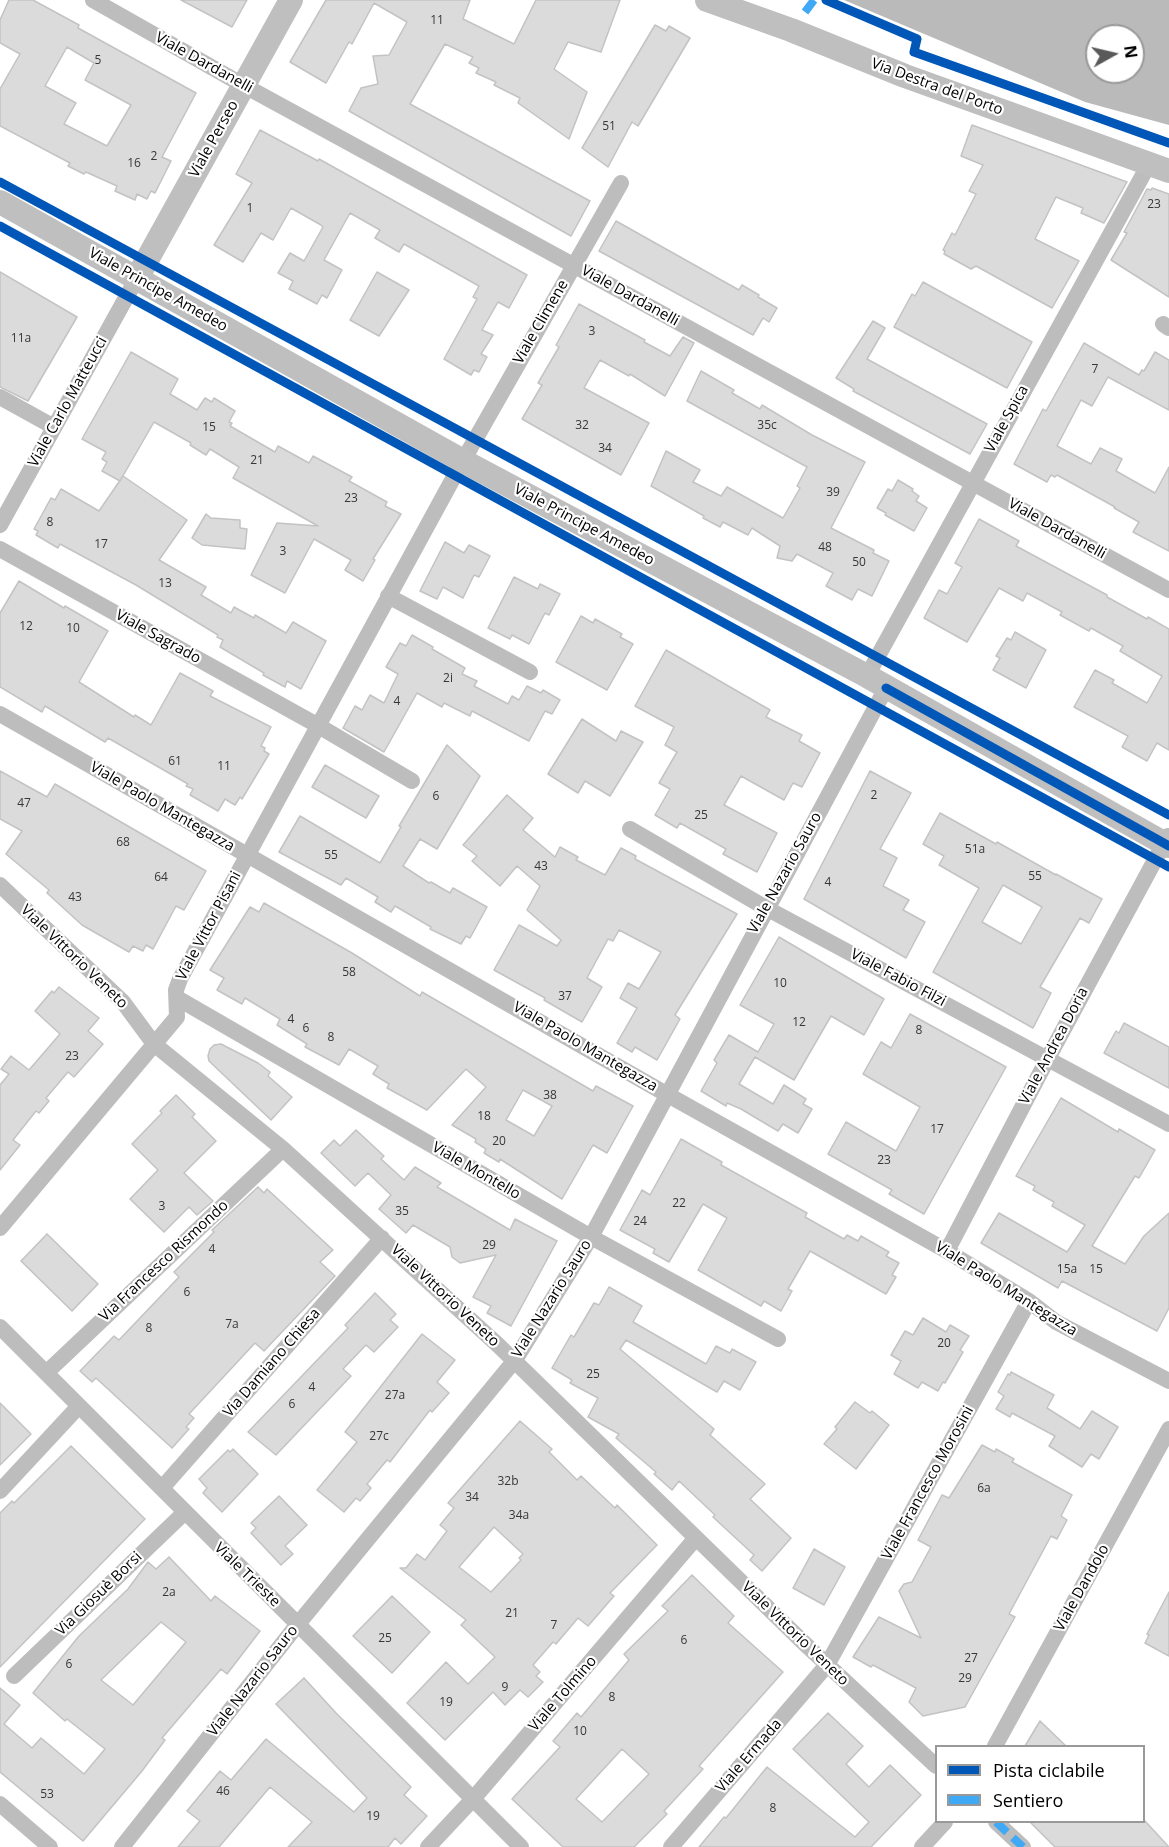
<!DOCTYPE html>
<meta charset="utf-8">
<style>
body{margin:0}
#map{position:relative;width:1169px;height:1847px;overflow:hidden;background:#fff;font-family:"Open Sans",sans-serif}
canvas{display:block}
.legend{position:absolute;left:935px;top:1745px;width:210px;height:78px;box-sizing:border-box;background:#fff;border:2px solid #999;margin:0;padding:8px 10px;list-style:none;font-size:18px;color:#000}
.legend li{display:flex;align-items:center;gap:12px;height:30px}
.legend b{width:30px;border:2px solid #999}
.north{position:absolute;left:1085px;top:24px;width:60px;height:60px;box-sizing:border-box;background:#fff;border:2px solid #999;border-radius:50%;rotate:82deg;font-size:16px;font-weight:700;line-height:24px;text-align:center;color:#000}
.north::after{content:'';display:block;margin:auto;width:21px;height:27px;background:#595959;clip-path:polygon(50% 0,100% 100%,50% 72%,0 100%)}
</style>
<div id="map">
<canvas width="1169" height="1847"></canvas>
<ul class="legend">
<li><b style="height:8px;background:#0057b8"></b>Pista ciclabile</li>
<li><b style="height:8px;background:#3fa9f5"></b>Sentiero</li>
</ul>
<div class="north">N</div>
</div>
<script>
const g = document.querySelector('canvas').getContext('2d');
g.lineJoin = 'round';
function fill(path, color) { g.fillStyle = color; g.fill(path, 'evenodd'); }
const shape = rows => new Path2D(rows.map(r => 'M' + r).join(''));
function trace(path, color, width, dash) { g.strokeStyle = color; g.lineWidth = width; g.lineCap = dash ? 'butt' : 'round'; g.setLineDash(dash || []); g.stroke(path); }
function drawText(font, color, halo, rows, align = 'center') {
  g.font = font + ' "Open Sans",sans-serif'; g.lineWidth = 4.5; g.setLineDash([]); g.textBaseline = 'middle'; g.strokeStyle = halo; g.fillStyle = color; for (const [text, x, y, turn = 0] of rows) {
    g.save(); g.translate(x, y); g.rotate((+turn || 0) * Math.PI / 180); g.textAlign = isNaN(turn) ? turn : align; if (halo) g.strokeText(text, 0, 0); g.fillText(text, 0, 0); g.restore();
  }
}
fill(shape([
 [844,0,1169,0,1169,125,1085,102],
 [1097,36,1133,36,1133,72,1097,72]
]), '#bababa');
const building = shape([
 [9,0,33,0,79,25,78,28,196,93,162,157,171,161,155,193,151,191,147,199,137,194,135,200,115,191,117,186,86,172,84,174,68,166,70,163,0,126,0,89,20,54,0,43,0,20,9,0],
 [67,47,94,63,85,80,131,105,107,146,64,124,76,103,45,86,67,47],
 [181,0,247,0,232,27,181,0],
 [326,0,470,0,463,19,514,44,536,0,620,0,601,52,568,42,554,69,587,92,569,139,518,103,520,98,494,85,496,82,476,73,479,68,469,63,473,57,445,44,410,104,590,201,571,236,349,111,361,88,378,84,373,56,389,55,407,22,374,3,352,44,349,42,326,83,290,62,326,0],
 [655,25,666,31,669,26,690,38,638,126,632,122,608,167,582,148,655,25],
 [972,125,1127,182,1104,223,1081,213,1083,208,1056,197,1035,239,1079,261,1052,308,976,266,971,269,944,254,945,251,943,250,952,233,955,235,976,194,969,191,983,165,961,156,972,125],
 [260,130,318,161,319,159,527,275,509,308,498,302,482,330,493,335,481,354,487,357,479,372,474,370,471,375,444,359,477,299,473,297,479,286,404,244,399,252,375,238,380,230,350,213,324,260,342,270,327,298,322,295,317,304,289,289,293,281,278,273,290,253,304,261,323,227,321,225,291,208,273,240,261,233,243,262,214,245,252,183,236,174,260,130],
 [1152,188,1169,194,1169,297,1111,260,1127,233,1124,232,1147,189,1151,190,1152,188],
 [616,221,739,290,742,285,759,295,758,297,777,308,769,322,763,318,753,335,599,251,616,221],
 [0,272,77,317,28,401,0,387,0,272],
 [377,272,409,290,379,336,350,320,377,272],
 [923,282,1032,342,1007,388,894,327,912,294,915,296,923,282],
 [579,304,645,340,644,342,670,356,683,337,694,343,665,396,630,374,629,376,600,360,584,388,649,423,621,475,522,419,542,385,538,383,559,347,556,345,579,304],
 [873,321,885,328,867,359,987,424,970,454,853,391,854,389,836,378,873,321],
 [1084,343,1139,375,1142,370,1144,371,1155,352,1169,360,1169,410,1108,377,1092,406,1081,400,1057,446,1091,464,1100,448,1122,459,1116,471,1155,493,1169,467,1169,551,1133,532,1139,522,1114,508,1115,507,1057,475,1055,477,1051,475,1047,482,1014,464,1043,409,1046,411,1084,343],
 [131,352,178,379,170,394,197,410,205,398,212,402,214,398,235,411,229,422,232,423,230,426,275,452,278,446,309,463,313,456,352,477,349,481,387,502,385,506,401,514,373,559,375,560,363,581,345,570,351,560,314,539,285,593,251,575,277,523,318,526,233,478,239,467,210,449,206,455,190,445,191,443,154,422,120,481,102,471,107,462,102,459,106,452,82,439,131,352],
 [701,371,734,390,732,393,760,409,762,405,812,435,865,462,831,528,874,550,873,553,889,561,872,596,858,589,852,600,826,586,833,573,797,554,792,561,777,558,780,546,752,528,748,535,723,522,720,527,703,518,704,516,651,486,666,451,700,470,693,482,721,496,727,487,783,518,800,488,797,486,807,467,687,401,701,371],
 [123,476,187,520,159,560,206,587,201,595,231,613,234,607,254,618,255,615,286,633,293,622,326,641,301,689,287,681,285,687,263,675,264,673,220,647,223,640,217,637,218,635,136,585,60,544,58,548,36,535,38,531,34,529,51,498,55,500,61,489,99,511,123,476],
 [898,480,913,489,912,491,919,496,916,501,927,508,914,531,885,515,886,513,877,508,888,489,892,491,898,480],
 [206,514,211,518,240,520,240,528,247,529,245,549,202,545,192,538,206,514],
 [979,519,1019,541,1016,546,1107,595,1107,597,1147,619,1148,617,1169,629,1169,750,1157,743,1147,761,1122,747,1128,736,1074,707,1095,670,1114,680,1112,683,1147,703,1162,676,1120,651,1123,646,1091,628,1089,631,1060,615,1062,612,1027,593,1023,601,999,588,967,642,924,618,939,590,947,594,962,567,955,563,979,519],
 [445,542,464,553,469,545,490,556,479,577,474,575,463,598,443,587,437,599,420,591,445,542],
 [514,577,538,589,540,584,560,594,549,615,545,613,529,644,512,635,510,639,488,628,514,577],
 [19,581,64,608,65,606,108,631,79,682,134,717,135,715,151,725,180,673,213,691,210,696,271,727,261,746,265,748,264,751,269,754,242,799,240,797,235,805,225,799,218,811,190,795,193,789,186,786,188,784,108,738,105,742,45,706,42,712,0,687,0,613,19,581],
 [581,616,593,623,595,619,622,634,620,637,633,644,607,690,556,662,581,616],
 [1015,632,1046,650,1026,688,993,670,1000,658,996,656,1007,638,1011,640,1015,632],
 [412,635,433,647,432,649,465,668,462,674,477,681,474,686,508,704,512,696,519,700,527,686,541,693,543,690,560,700,552,714,545,711,529,741,472,711,470,716,444,703,442,707,417,693,384,752,343,728,355,706,362,710,370,695,384,703,398,674,386,667,400,643,406,646,412,635],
 [666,650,770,710,766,717,802,735,799,741,820,753,802,787,793,783,784,800,741,776,724,805,777,833,757,872,723,854,726,849,680,823,677,828,655,815,670,789,659,783,677,752,665,745,674,727,635,706,666,650],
 [582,719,616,741,621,731,643,742,610,796,585,781,578,793,548,774,582,719],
 [447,745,480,776,437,849,420,839,403,866,429,883,431,882,450,893,453,888,487,907,470,938,466,936,461,944,430,929,431,927,395,906,391,912,375,902,378,897,346,878,341,885,279,852,300,816,380,863,401,827,399,826,447,745],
 [325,765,379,796,366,818,312,787,325,765],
 [0,771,47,797,55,784,206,871,184,910,176,906,153,949,146,945,143,951,133,946,129,952,82,925,47,893,49,890,6,854,22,831,0,819,0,771],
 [870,771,911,793,880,849,897,858,883,886,909,900,903,910,925,922,906,958,804,899,870,771],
 [507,795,533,818,523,830,555,857,560,847,578,857,576,860,605,875,621,848,636,856,635,859,737,914,675,1015,680,1019,657,1060,635,1047,632,1052,617,1043,637,1008,620,998,628,983,639,989,661,952,619,930,613,941,608,939,587,978,602,987,582,1022,544,1000,545,998,494,970,519,925,557,946,561,940,527,910,540,886,517,866,500,886,472,861,477,856,463,845,507,795],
 [940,813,996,844,997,842,1056,875,1056,874,1102,899,1089,923,1080,918,1040,987,1051,993,1033,1028,933,972,979,888,939,865,944,856,923,844,940,813],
 [1003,885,1042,907,1021,944,982,922,1003,885],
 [264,903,352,953,420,996,422,992,593,1091,596,1086,633,1106,607,1153,593,1145,562,1199,500,1159,499,1162,484,1153,486,1149,475,1142,476,1139,452,1125,486,1087,466,1069,427,1110,387,1088,389,1084,373,1074,378,1066,349,1049,339,1065,305,1047,307,1044,277,1025,280,1019,245,998,242,1004,217,990,224,978,210,970,250,907,259,912,264,903],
 [523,1090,552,1106,534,1136,506,1120,523,1090],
 [779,937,884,999,864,1035,831,1016,794,1080,755,1057,739,1084,773,1104,784,1085,806,1099,803,1104,812,1109,798,1133,783,1124,778,1131,741,1109,727,1103,726,1106,701,1091,717,1063,714,1060,729,1035,758,1052,774,1024,740,1005,779,937],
 [59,987,99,1018,88,1031,103,1044,74,1077,68,1072,46,1098,49,1101,39,1113,36,1111,13,1140,20,1145,0,1170,0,1085,9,1074,1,1069,11,1056,29,1070,60,1034,35,1011,52,991,54,993,59,987],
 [910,1014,1006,1067,924,1214,889,1194,892,1190,828,1154,846,1122,896,1151,920,1107,863,1074,881,1042,891,1048,910,1014],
 [1124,1023,1169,1047,1169,1088,1104,1053,1116,1031,1119,1033,1124,1023],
 [221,1044,258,1063,270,1072,268,1076,292,1097,271,1120,209,1061,208,1056,210,1049,214,1045,221,1044],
 [176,1095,195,1114,192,1117,216,1141,184,1173,213,1201,197,1215,189,1207,164,1232,130,1199,158,1170,132,1144,162,1113,160,1111,176,1095],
 [1061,1098,1118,1132,1119,1129,1155,1150,1139,1178,1135,1176,1092,1246,1125,1264,1144,1236,1169,1213,1169,1308,1157,1331,1062,1281,1058,1288,981,1243,999,1213,1067,1252,1085,1225,1052,1206,1054,1202,1033,1190,1035,1186,1016,1176,1061,1098],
 [356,1130,384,1156,381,1159,404,1180,415,1167,441,1183,437,1187,510,1230,515,1219,557,1241,511,1326,487,1313,491,1306,473,1297,496,1255,460,1263,452,1257,450,1247,413,1225,406,1233,379,1209,391,1195,368,1173,355,1186,321,1153,334,1140,340,1146,356,1130],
 [681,1139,722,1162,721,1165,807,1213,805,1217,844,1239,847,1235,858,1241,861,1236,889,1252,886,1256,899,1263,892,1275,896,1277,886,1294,810,1251,788,1289,792,1291,781,1311,764,1301,761,1306,698,1270,727,1218,703,1204,669,1262,653,1253,655,1249,620,1230,642,1190,650,1195,681,1139],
 [258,1187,264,1193,267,1189,333,1250,320,1262,335,1276,264,1351,255,1343,189,1414,194,1418,186,1427,189,1429,172,1448,96,1378,92,1382,80,1371,114,1336,119,1340,179,1277,174,1272,214,1232,212,1230,258,1187],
 [47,1234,98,1284,72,1311,21,1261,47,1234],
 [609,1287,642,1306,633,1322,706,1364,716,1346,730,1353,732,1349,756,1362,740,1390,724,1381,717,1392,626,1340,620,1349,714,1429,710,1435,765,1484,750,1499,791,1538,762,1571,750,1560,754,1555,713,1517,715,1515,679,1481,672,1490,654,1474,656,1472,616,1438,619,1434,588,1417,598,1398,570,1383,572,1380,552,1368,571,1335,574,1337,594,1303,599,1305,609,1287],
 [375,1293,396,1314,390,1320,398,1327,374,1352,366,1345,343,1369,351,1376,276,1455,248,1432,348,1328,345,1325,375,1293],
 [923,1318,946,1332,950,1325,969,1336,960,1350,963,1352,945,1383,943,1382,938,1391,922,1382,918,1388,894,1374,901,1361,891,1355,905,1331,913,1335,923,1318],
 [422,1334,455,1360,437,1382,449,1393,432,1412,430,1410,390,1462,387,1460,367,1484,371,1488,360,1501,356,1498,344,1512,317,1490,357,1442,345,1432,422,1334],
 [1011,1372,1054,1395,1047,1408,1080,1429,1092,1411,1118,1427,1099,1459,1091,1454,1082,1467,1049,1446,1055,1436,1012,1413,1010,1417,996,1409,1004,1396,998,1392,1008,1374,1010,1375,1011,1372],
 [855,1402,870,1413,872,1411,889,1425,856,1469,824,1444,837,1429,835,1427,855,1402],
 [0,1403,31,1434,0,1465,0,1403],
 [520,1421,552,1449,549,1452,577,1480,581,1476,615,1508,617,1505,657,1545,610,1593,614,1596,588,1626,578,1618,556,1644,553,1642,533,1665,540,1672,536,1676,543,1682,528,1697,520,1690,505,1705,493,1692,445,1740,407,1703,446,1662,468,1684,495,1657,461,1625,466,1620,400,1568,406,1568,417,1554,425,1560,447,1531,440,1525,454,1508,448,1503,520,1421],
 [494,1527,523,1554,519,1558,521,1560,491,1592,459,1567,494,1527],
 [982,1445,995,1452,996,1449,1014,1459,1012,1462,1072,1495,1061,1516,1067,1520,1057,1539,1051,1536,1009,1614,1015,1617,965,1707,923,1716,909,1702,916,1688,873,1665,871,1667,853,1657,879,1617,921,1638,899,1591,904,1584,912,1582,931,1547,918,1540,942,1495,949,1498,982,1445],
 [71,1446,145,1519,0,1667,0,1513,12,1501,14,1503,71,1446],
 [233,1449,258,1474,222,1512,203,1493,207,1488,199,1479,228,1450,230,1452,233,1449],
 [279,1496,307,1525,285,1546,293,1554,281,1565,251,1533,256,1528,251,1523,279,1496],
 [814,1549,845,1567,824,1605,793,1588,814,1549],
 [169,1557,211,1601,215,1596,260,1631,227,1674,221,1669,162,1738,165,1740,142,1771,83,1841,0,1772,0,1688,20,1705,4,1724,32,1748,41,1738,84,1774,105,1749,67,1719,65,1721,33,1693,79,1636,128,1589,148,1562,156,1569,169,1557],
 [161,1622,186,1642,133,1705,101,1680,161,1622],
 [692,1575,734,1616,728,1623,783,1672,699,1766,703,1769,664,1811,667,1814,634,1847,563,1847,512,1799,560,1747,553,1741,577,1713,581,1717,629,1660,624,1654,668,1611,662,1606,692,1575],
 [622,1749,649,1774,602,1822,576,1799,622,1749],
 [1169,1592,1169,1656,1145,1643,1149,1635,1147,1634,1169,1592],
 [392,1596,430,1632,392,1673,353,1636,392,1596],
 [304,1678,336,1713,411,1787,404,1795,427,1816,401,1844,395,1838,388,1847,288,1847,312,1822,270,1787,219,1847,178,1847,200,1821,187,1811,220,1771,231,1780,266,1739,354,1812,367,1798,276,1704,304,1678],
 [828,1713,863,1746,846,1764,869,1787,890,1765,921,1795,871,1847,699,1847,724,1817,726,1818,767,1767,855,1837,869,1822,793,1749,828,1713],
 [1040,1721,1066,1746,1025,1746,1040,1721],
 [1029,1821,1145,1821,1169,1847,1055,1847,1029,1821]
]);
fill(building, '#dbdbdb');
trace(building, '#c3c3c3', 1.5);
trace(shape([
 [93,0,243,85,1169,590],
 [1163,324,1169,328],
 [0,397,54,427],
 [0,525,137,278],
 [0,549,317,725,412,781],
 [388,596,530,672],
 [867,676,1149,164],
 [0,714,668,1095,947,1251,1029,1301,1056,1322,1169,1381],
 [630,829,766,908,1169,1124],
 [0,885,123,1002,154,1044,283,1149,498,1345,804,1643,936,1766],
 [177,998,591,1237,778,1339],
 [0,1228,177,1017,176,990,180,979,455,475,621,183],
 [947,1251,1048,1058,1168,836],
 [0,1327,521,1847],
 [46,1373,283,1149],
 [162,1488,382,1238],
 [0,1491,79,1406],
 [14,1676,184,1513],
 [995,1746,1169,1429],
 [0,1804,50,1847],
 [996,1822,1023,1847],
 [122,1847,298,1624,515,1360,591,1237,886,688],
 [428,1847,473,1799,695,1539],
 [671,1847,827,1665,1029,1301],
 [922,1847,945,1822]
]), '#bdbdbd', 16);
trace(shape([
 [707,0,791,30,905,76,1169,171],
 [0,202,463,461,867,676,1169,846],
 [137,278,291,0]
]), '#bfbfbf', 24);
trace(shape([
 [805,12,814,0],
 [996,1822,1023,1847]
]), '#3fa9f5', 8, [15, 8]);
trace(shape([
 [826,0,917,39,914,52,1169,143],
 [0,182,1169,815],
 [0,226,1169,867],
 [886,688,1169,846]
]), '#0057b8', 9);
drawText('12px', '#373737', null, [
 ["11",437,21],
 ["5",98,61],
 ["51",609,127],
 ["2",154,157],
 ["16",134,164],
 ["23",1154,205],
 ["1",250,209],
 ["3",592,332],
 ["11a",21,339],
 ["7",1095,370],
 ["32",582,426],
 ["35c",767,426],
 ["15",209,428],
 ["34",605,449],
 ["21",257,461],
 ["39",833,493],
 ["23",351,499],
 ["8",50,523],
 ["17",101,545],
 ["48",825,548],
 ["3",283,552],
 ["50",859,563],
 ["13",165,584],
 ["12",26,627],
 ["10",73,629],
 ["2i",448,679],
 ["4",397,702],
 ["61",175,762],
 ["11",224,767],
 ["2",874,796],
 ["6",436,797],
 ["47",24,804],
 ["25",701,816],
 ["68",123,843],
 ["51a",975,850],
 ["55",331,856],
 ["43",541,867],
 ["55",1035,877],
 ["64",161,878],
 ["4",828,883],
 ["43",75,898],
 ["58",349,973],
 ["10",780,984],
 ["37",565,997],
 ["4",291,1020],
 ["12",799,1023],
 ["6",306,1029],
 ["8",919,1031],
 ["8",331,1038],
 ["23",72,1057],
 ["38",550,1096],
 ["18",484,1117],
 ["17",937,1130],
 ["20",499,1142],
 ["23",884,1161],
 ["22",679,1204],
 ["3",162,1207],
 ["35",402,1212],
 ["24",640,1222],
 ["29",489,1246],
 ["4",212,1250],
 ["15a",1067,1270],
 ["15",1096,1270],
 ["6",187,1293],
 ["7a",232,1325],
 ["8",149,1329],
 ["20",944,1344],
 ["25",593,1375],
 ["4",312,1388],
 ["27a",395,1396],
 ["6",292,1405],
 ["27c",379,1437],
 ["32b",508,1482],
 ["6a",984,1489],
 ["34",472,1498],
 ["34a",519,1516],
 ["2a",169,1593],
 ["21",512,1614],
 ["7",554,1626],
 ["25",385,1639],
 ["6",684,1641],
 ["27",971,1659],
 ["6",69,1665],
 ["29",965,1679],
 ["9",505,1688],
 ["8",612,1698],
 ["19",446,1703],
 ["10",580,1732],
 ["46",223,1792],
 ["53",47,1795],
 ["8",773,1809],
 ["19",373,1817]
]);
drawText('15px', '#000', '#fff', [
 ["Viale Dardanelli",204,63,29],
 ["Via Destra del Porto",937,87,20],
 ["Viale Perseo",214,139,-61],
 ["Viale Principe Amedeo",158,290,29],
 ["Viale Dardanelli",630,296,29],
 ["Viale Climene",541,322,-60],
 ["Viale Carlo Matteucci",68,402,-61],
 ["Viale Spica",1007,419,-61],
 ["Viale Principe Amedeo",584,525,28],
 ["Viale Dardanelli",1057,529,29],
 ["Viale Sagrado",158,637,29],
 ["Viale Paolo Mantegazza",162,807,30],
 ["Viale Nazario Sauro",785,873,-61],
 ["Viale Vittor Pisani",209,926,-62],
 ["Viale Vittorio Veneto",74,957,44],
 ["Viale Fabio Filzi",898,978,28],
 ["Viale Andrea Doria",1054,1046,-62],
 ["Viale Paolo Mantegazza",585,1047,30],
 ["Viale Montello",476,1171,30],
 ["Via Francesco Rismondo",164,1261,-43],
 ["Viale Paolo Mantegazza",1006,1289,32],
 ["Viale Vittorio Veneto",445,1296,43],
 ["Viale Nazario Sauro",552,1299,-58],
 ["Via Damiano Chiesa",272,1363,-49],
 ["Viale Francesco Morosini",928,1483,-61],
 ["Viale Trieste",247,1575,44],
 ["Viale Dandolo",1082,1588,-61],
 ["Via Giosuè Borsi",99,1594,-44],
 ["Viale Vittorio Veneto",795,1634,44],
 ["Viale Nazario Sauro",253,1681,-52],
 ["Viale Tolmino",563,1694,-49],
 ["Viale Ermada",749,1756,-49]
]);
</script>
